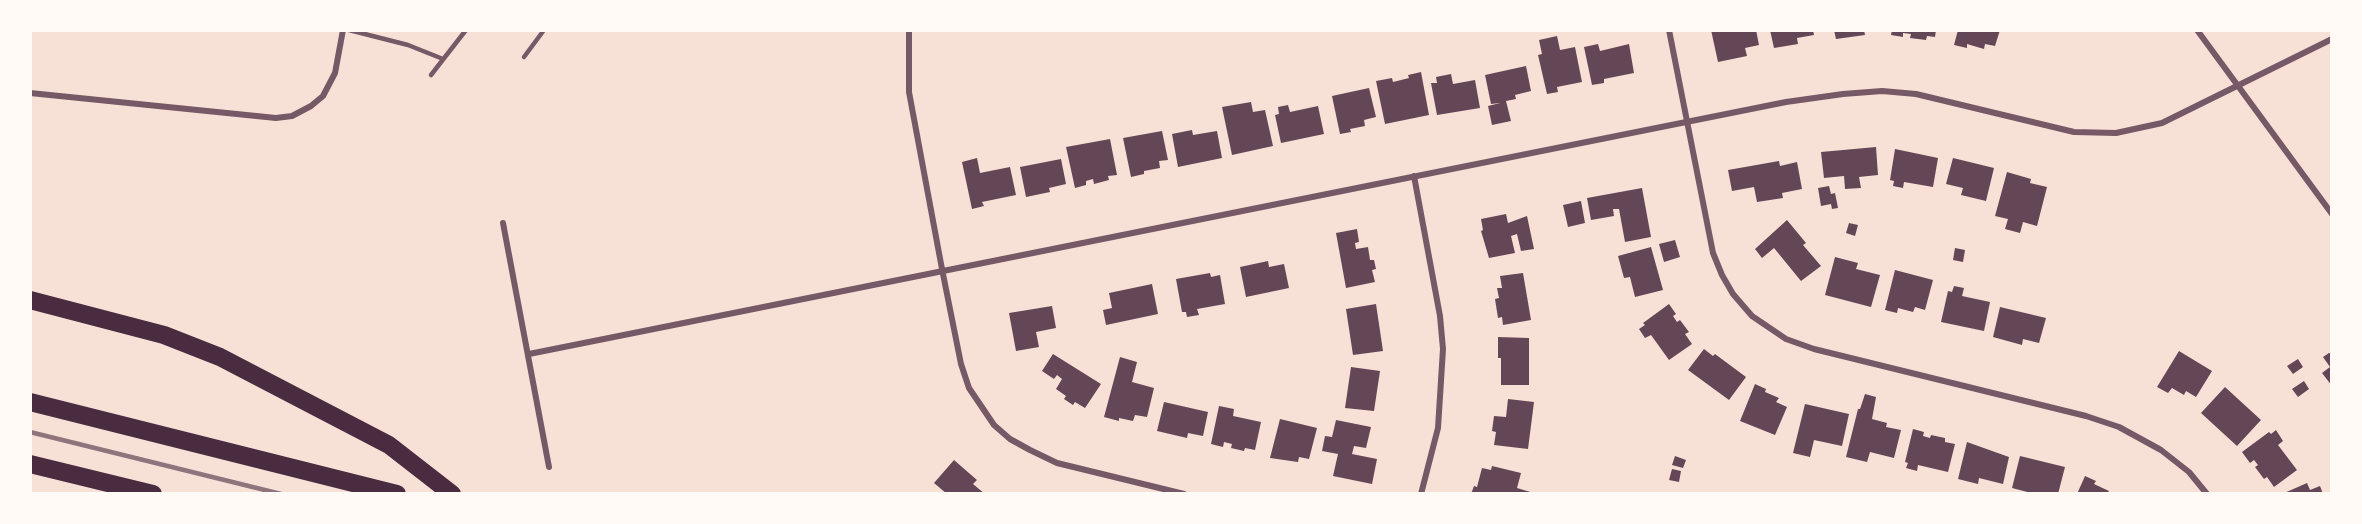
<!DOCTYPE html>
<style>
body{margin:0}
#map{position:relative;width:2362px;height:524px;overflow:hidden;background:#f7e1d7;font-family:"Alegreya Sans",sans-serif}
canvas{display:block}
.frame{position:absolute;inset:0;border:32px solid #fffaf5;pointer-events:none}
</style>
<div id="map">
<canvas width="2362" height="524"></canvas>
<div class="frame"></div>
</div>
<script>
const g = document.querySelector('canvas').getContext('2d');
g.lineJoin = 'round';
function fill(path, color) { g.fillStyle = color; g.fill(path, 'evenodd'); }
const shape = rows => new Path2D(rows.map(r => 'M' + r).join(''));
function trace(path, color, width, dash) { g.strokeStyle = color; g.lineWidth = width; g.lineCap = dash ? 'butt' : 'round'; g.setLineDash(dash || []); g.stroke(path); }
fill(shape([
 [1711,30,1756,30,1759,45,1745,48,1747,56,1718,62],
 [1770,30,1813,30,1814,35,1797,38,1798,44,1774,48],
 [1834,30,1864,30,1865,35,1836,39],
 [1892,30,1936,30,1935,37,1927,36,1926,40,1910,38,1911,34,1903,33,1903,37,1891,35],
 [1958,30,2000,30,1995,46,1985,44,1984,49,1967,44,1967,48,1954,45],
 [1557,36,1560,50,1575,47,1582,82,1557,87,1558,92,1547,94,1538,55,1542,54,1539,40],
 [1598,44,1600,51,1629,44,1634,73,1604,79,1604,83,1592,85,1584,47],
 [1526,66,1531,91,1515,95,1516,99,1506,101,1511,121,1492,125,1488,106,1500,103,1491,104,1485,75],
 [1421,72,1429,115,1385,124,1376,81,1392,78,1393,82,1409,78,1408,75],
 [1451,74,1453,84,1475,80,1480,108,1437,115,1431,83,1437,83,1436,77],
 [1369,88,1376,117,1364,120,1365,126,1350,129,1351,132,1340,134,1332,96],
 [1251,102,1253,112,1265,110,1273,146,1232,155,1222,107],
 [1288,105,1290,112,1318,106,1324,134,1281,143,1275,115,1279,114,1278,107],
 [1192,130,1193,135,1217,131,1222,158,1178,167,1172,134],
 [1162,131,1168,160,1159,161,1160,168,1144,171,1144,174,1131,177,1123,138],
 [1110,139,1117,175,1108,176,1109,180,1094,184,1093,179,1086,181,1086,185,1075,188,1066,147],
 [1876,147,1878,175,1859,177,1861,188,1845,189,1844,176,1824,178,1821,152],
 [1895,149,1938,158,1933,187,1904,182,1903,188,1893,186,1894,181,1890,180],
 [977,158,980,173,1010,167,1016,195,982,202,984,206,972,209,962,162],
 [1953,158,1994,168,1986,201,1961,195,1963,188,1946,184],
 [1061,159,1066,184,1049,188,1050,192,1026,197,1020,167],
 [1779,161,1780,166,1797,162,1802,189,1782,193,1783,198,1757,202,1754,187,1732,191,1728,170],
 [2007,172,2031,179,2030,183,2047,187,2037,226,2023,222,2020,233,2005,229,2008,219,1995,216],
 [1829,186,1831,194,1835,193,1838,208,1832,209,1831,204,1821,206,1818,188],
 [1642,188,1651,237,1625,242,1619,209,1613,209,1614,216,1591,220,1587,198],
 [1581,201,1585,223,1568,227,1563,205],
 [1506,214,1508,223,1527,216,1534,249,1521,251,1517,234,1511,236,1515,253,1489,258,1481,231,1483,230,1481,219],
 [1787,220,1806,243,1803,245,1821,266,1801,281,1774,248,1762,258,1755,249],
 [1849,223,1858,225,1855,236,1846,233],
 [1357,229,1359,242,1355,243,1356,249,1368,247,1370,260,1374,260,1376,269,1372,270,1375,282,1346,288,1336,233],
 [1675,240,1680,257,1664,262,1659,244],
 [1651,247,1663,290,1635,297,1630,277,1624,278,1618,256],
 [1955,248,1965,250,1963,262,1953,260],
 [1835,257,1858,263,1856,269,1880,275,1871,307,1825,295],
 [1268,261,1269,267,1284,264,1289,288,1246,297,1240,267],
 [1895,270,1933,280,1925,310,1915,307,1913,312,1898,308,1897,313,1885,310],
 [1210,273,1211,277,1220,275,1225,304,1197,309,1199,315,1187,317,1186,312,1182,312,1176,279],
 [1523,273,1531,320,1503,325,1502,317,1498,318,1495,299,1499,298,1497,288,1502,288,1500,276],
 [1152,284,1158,314,1106,325,1103,310,1112,308,1109,293],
 [1954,286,1964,288,1962,296,1990,302,1984,331,1941,322,1948,291,1952,292],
 [1376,304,1383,351,1353,355,1346,309],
 [1669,304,1676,314,1673,316,1677,322,1680,320,1689,332,1685,334,1692,344,1669,360,1651,335,1645,338,1639,329,1645,325,1643,323],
 [1052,306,1056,328,1036,332,1039,347,1016,351,1009,313],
 [2000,307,2046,318,2039,343,2023,339,2022,345,1993,337],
 [1498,337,1529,338,1529,385,1501,385,1501,358,1498,358],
 [1704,349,1713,356,1715,354,1746,377,1729,400,1688,370],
 [2179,351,2212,371,2196,397,2186,391,2184,395,2172,388,2168,393,2157,387],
 [2329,353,2332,353,2332,386,2322,373,2330,367,2323,357],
 [1053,354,1101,384,1085,408,1075,402,1073,405,1064,399,1066,396,1056,389,1062,379,1057,375,1054,379,1042,371],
 [1120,357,1137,362,1132,382,1154,388,1147,417,1135,415,1133,421,1119,418,1119,421,1104,417],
 [2298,359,2303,367,2293,374,2287,366],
 [1351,367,1380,371,1374,411,1345,408],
 [2304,381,2309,389,2298,397,2292,389],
 [1755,384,1766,389,1765,392,1779,398,1776,402,1787,407,1775,435,1740,421],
 [2225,387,2261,420,2237,446,2201,413],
 [1865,394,1876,397,1872,419,1887,423,1886,427,1901,430,1894,458,1870,452,1867,462,1846,457,1858,409,1860,409],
 [1508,399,1534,402,1528,449,1494,445,1496,432,1492,431,1494,416,1506,417],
 [1164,402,1208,412,1203,436,1188,433,1187,438,1157,431],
 [1805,404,1849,414,1842,446,1814,440,1810,457,1793,453],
 [1219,406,1234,409,1233,416,1261,422,1255,450,1245,448,1244,451,1231,448,1232,444,1224,442,1223,447,1211,444],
 [1280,419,1317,428,1309,459,1299,457,1298,462,1270,458],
 [1336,420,1371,427,1366,448,1354,446,1352,454,1377,459,1372,484,1333,476,1338,454,1322,451,1325,436,1332,437],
 [1913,429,1924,432,1923,436,1930,438,1931,435,1945,438,1945,442,1955,444,1948,472,1918,465,1917,471,1906,468,1908,463,1905,462],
 [2276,430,2283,441,2278,445,2297,470,2274,487,2267,477,2264,479,2255,467,2258,465,2254,460,2250,463,2242,452,2269,432,2271,434],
 [1967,442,2009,457,2003,484,1979,478,1978,484,1958,479],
 [1675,456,1686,460,1683,468,1672,465],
 [2020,456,2065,467,2058,494,2035,494,2012,488],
 [954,460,977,480,973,484,985,494,947,494,934,483],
 [1492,466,1521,473,1517,488,1537,494,1471,494,1474,486,1477,487,1482,468,1491,470],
 [1672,469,1681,471,1679,482,1669,480],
 [2085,476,2096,481,2094,484,2109,491,2107,494,2077,494],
 [2307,483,2310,490,2320,486,2323,494,2282,494]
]), '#644757');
trace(shape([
 [349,30,408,45,443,59],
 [524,57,544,30],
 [431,75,466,30]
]), '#755966', 4.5);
trace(shape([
 [909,30,909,92,942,269,961,364,969,388,994,425,1010,439,1030,450,1057,463,1184,494],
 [1669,30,1713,253,1722,275,1733,294,1752,316,1786,339,1814,349,2086,416,2119,427,2161,450,2189,472,2207,494],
 [2197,30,2332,214],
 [30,93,276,118,292,116,311,106,323,96,335,73,343,30],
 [1414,176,1440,316,1443,349,1438,428,1421,494],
 [503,223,549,467],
 [529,354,1786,102,1843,94,1882,91,1916,94,2074,132,2116,133,2162,123,2332,39]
]), '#755966', 6);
trace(shape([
 [30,300,164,335,220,357,389,445,452,494],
 [30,402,397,494],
 [30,464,153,494]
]), '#4a2c40', 18);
trace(shape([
 [30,432,281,494]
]), '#8f747c', 4.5);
</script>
